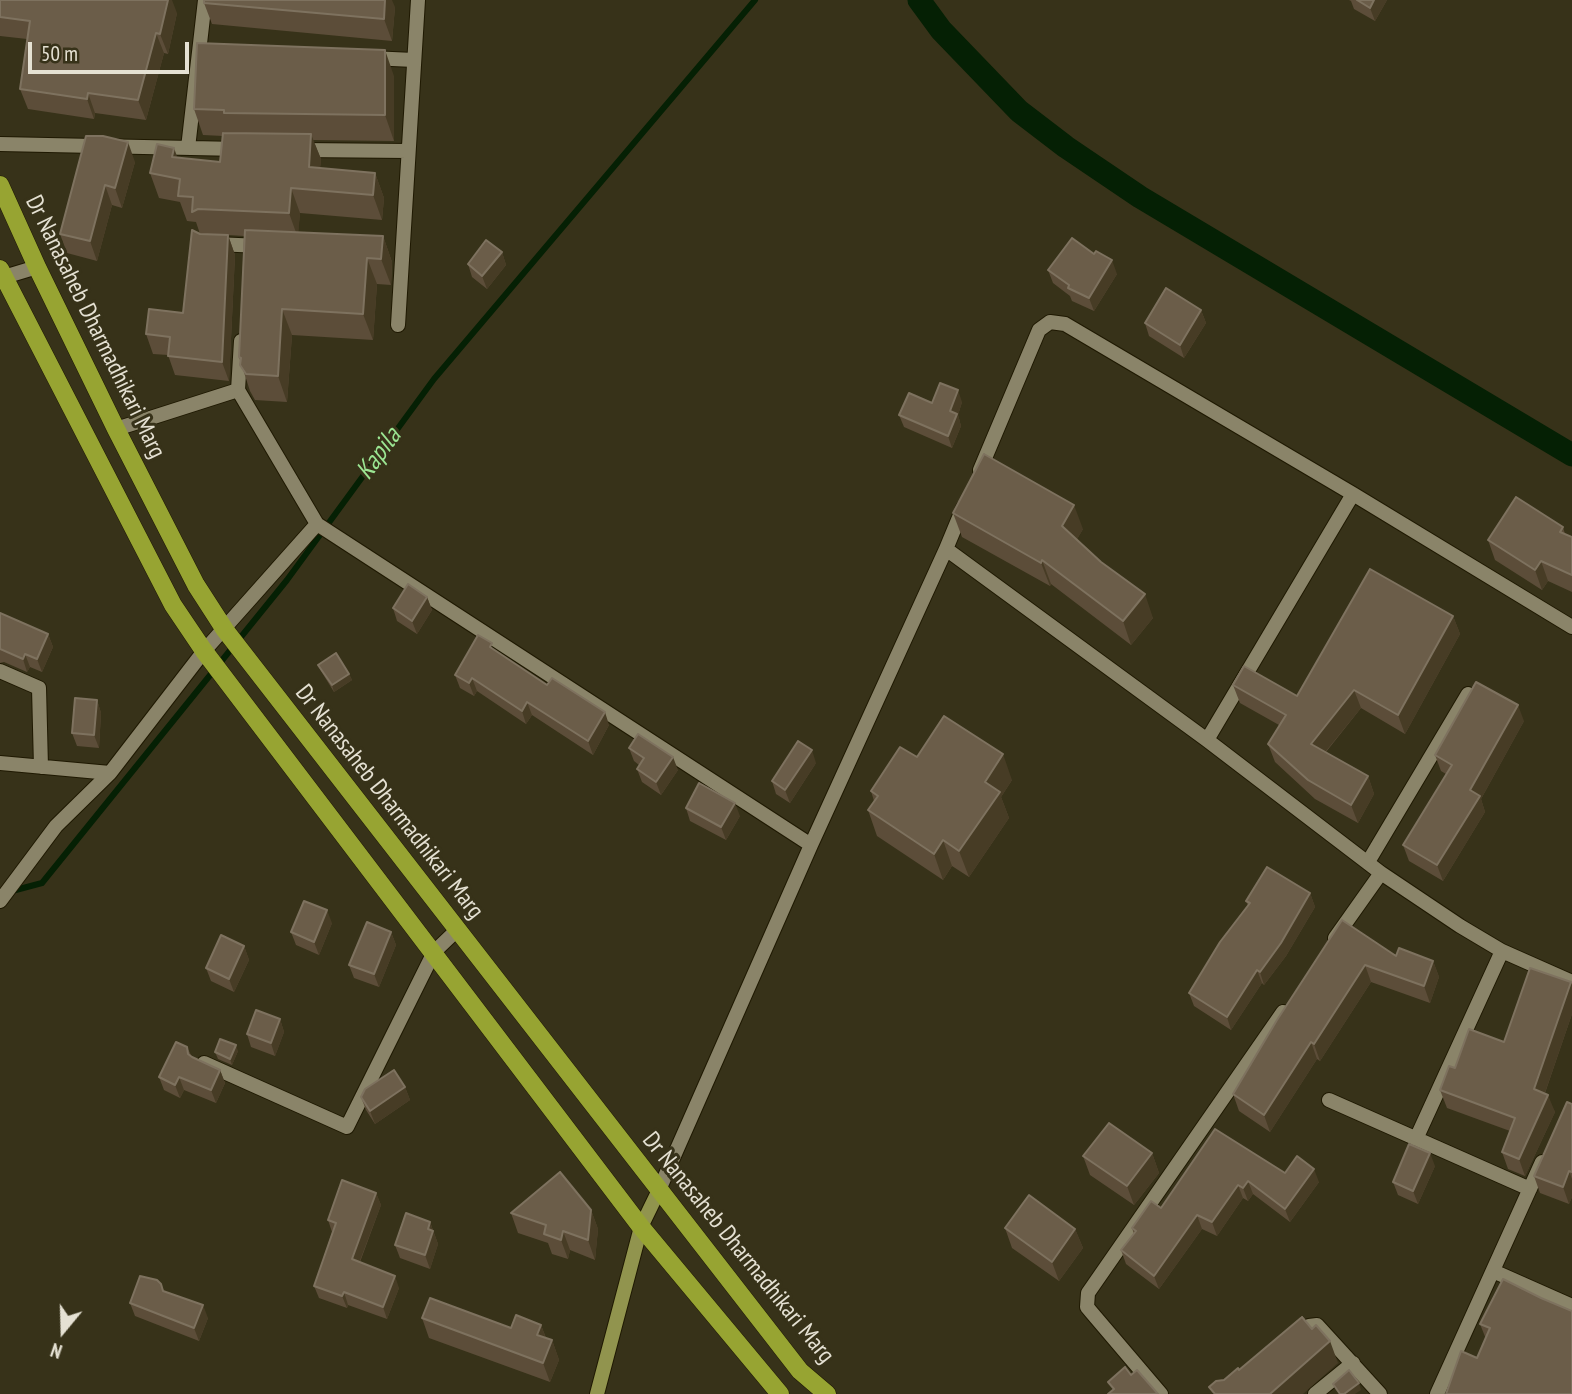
<!DOCTYPE html>
<style>
body{margin:0}
#map{position:relative;width:1572px;height:1394px;overflow:hidden;background:#373219;font-family:"PT Sans Narrow",sans-serif}
canvas{display:block}
.north{position:absolute;left:28px;top:1296px;width:70px;height:70px;-webkit-text-stroke:5px #373219;paint-order:stroke;rotate:199deg;font-size:19px;font-weight:700;line-height:28px;text-align:center;color:#e5e1d3}
.north::after{content:'';display:block;margin:auto;width:24px;height:32px;background:#e5e1d3;clip-path:polygon(50% 0,100% 100%,50% 72%,0 100%)}
.scale{position:absolute;left:28px;top:42px;width:161px;height:32px;box-sizing:border-box;border:4px solid #e5e1d3;border-top:0;padding-left:9px;font-size:21px;line-height:24px;white-space:nowrap;color:#e5e1d3;-webkit-text-stroke:5px #373219;paint-order:stroke}
</style>
<div id="map">
<canvas width="1572" height="1394"></canvas>
<div class="north">N</div>
<div class="scale">50 m</div>
</div>
<script>
const g = document.querySelector('canvas').getContext('2d');
g.lineJoin = 'round';
const shape = rows => new Path2D(rows.map(r => 'M' + r).join(''));
function trace(path, color, width, dash) { g.strokeStyle = color; g.lineWidth = width; g.lineCap = dash ? 'butt' : 'round'; g.setLineDash(dash || []); g.stroke(path); }
function fill(path, color) { g.fillStyle = color; g.fill(path, 'evenodd'); }
function drawText(font, color, halo, rows, align = 'center') {
  g.font = font + ' "PT Sans Narrow",sans-serif'; g.lineWidth = 6; g.setLineDash([]); g.textBaseline = 'middle'; g.strokeStyle = halo; g.fillStyle = color; for (const [text, x, y, turn = 0] of rows) {
    g.save(); g.translate(x, y); g.rotate((+turn || 0) * Math.PI / 180); g.textAlign = isNaN(turn) ? turn : align; if (halo) g.strokeText(text, 0, 0); g.fillText(text, 0, 0); g.restore();
  }
}
trace(shape([
 [12,891,42,883,287,580,434,379,755,0]
]), '#052004', 6);
trace(shape([
 [919,0,941,30,1019,111,1066,147,1140,197,1572,455]
]), '#052004', 23);
const street = shape([
 [370,58,414,60],
 [0,144,239,149],
 [188,148,205,0],
 [301,150,408,151],
 [215,244,261,246],
 [0,277,4,277,37,267],
 [398,325,418,0],
 [241,341,238,390,317,524,811,845],
 [116,429,238,390],
 [980,470,1039,330,1050,322,1065,324,1353,494,1572,627],
 [946,549,963,508],
 [0,671,39,688,41,767],
 [1207,740,1353,494],
 [0,763,110,773],
 [1368,862,1468,694],
 [0,901,56,826,110,773,204,651,317,524],
 [1335,938,1381,873],
 [204,1063,347,1127,434,952,457,930],
 [1329,1100,1530,1189],
 [1416,1139,1502,951],
 [659,1190,811,845,946,549,1207,740,1381,873,1460,926,1502,951,1572,982],
 [1493,1271,1572,1306],
 [1295,1337,1309,1326,1317,1325,1380,1394],
 [1161,1394,1092,1313,1087,1307,1088,1293,1283,1012],
 [1315,1394,1353,1363],
 [1437,1394,1542,1162]
]);
const secondary = shape([
 [597,1394,641,1227,659,1190]
]);
const primary = shape([
 [0,185,37,267,116,429,196,585,225,630,800,1371,827,1394],
 [0,269,173,605,204,651,641,1227,780,1394]
]);
trace(street, '#1f1902', 16);
trace(secondary, '#1f1902', 16);
trace(primary, '#1f1902', 19);
trace(street, '#8a8469', 14);
trace(secondary, '#91944e', 14);
trace(primary, '#97a432', 18);
fill(shape([
 [0,0,177,13,168,54,164,53,146,120,95,113,94,119,28,109,20,89,27,39,0,36],
 [1349,0,1387,0,1375,21,1354,9,1351,1],
 [204,3,395,7,392,41,212,24],
 [394,76,394,141,313,140,321,159,320,168,375,173,384,198,382,220,300,213,298,232,383,236,392,262,391,285,377,284,373,340,292,335,287,402,255,400,250,391,239,357,244,236,228,235,235,255,229,381,175,375,168,355,153,354,146,334,183,313,200,234,196,222,187,221,180,202,159,198,150,173,178,158,220,162,223,136,203,135,194,109],
 [86,136,135,162,122,208,112,205,97,261,67,253,60,234],
 [502,252,506,265,487,289,472,277,468,264],
 [1048,270,1117,274,1094,311,1072,301,1070,296,1053,283],
 [1201,310,1206,323,1184,358,1149,336,1145,323],
 [962,402,958,415,961,426,952,448,904,427,899,415,932,403],
 [953,513,1083,529,1077,539,1101,562,1153,618,1131,645,1051,584,1050,586,962,537],
 [1563,527,1565,534,1572,537,1572,592,1548,581,1542,590,1495,560,1488,540],
 [427,597,432,610,417,634,397,621,393,608],
 [0,613,48,634,53,647,42,672,30,667,27,672,4,662,0,663],
 [1453,616,1460,634,1405,734,1361,708,1326,752,1368,776,1374,794,1358,823,1315,799,1275,762,1268,744,1279,725,1240,703,1233,685,1297,696],
 [495,650,609,725,593,755,532,715,526,724,477,691,474,696,460,688,455,675],
 [318,665,349,674,352,680,334,692,321,671],
 [97,700,101,713,99,748,77,746,72,733],
 [1524,721,1481,799,1485,812,1443,881,1409,861,1403,845,1446,774,1441,771,1435,755],
 [629,748,678,770,661,795,642,782,637,769,639,765,634,761],
 [917,757,1012,780,1001,797,1009,818,969,877,952,866,943,880,877,836,868,810,874,801,871,791],
 [816,763,790,803,776,794,772,781],
 [686,808,740,816,726,840,690,821],
 [1310,893,1315,907,1286,956,1264,985,1262,983,1231,1030,1194,1006,1189,993,1248,906,1246,901],
 [1342,920,1396,956,1433,961,1439,977,1430,1003,1371,982,1320,1061,1317,1059,1270,1132,1239,1111,1233,1094],
 [332,923,319,955,296,945,291,932],
 [391,932,396,945,379,987,354,978,349,965],
 [244,946,249,960,234,992,211,981,206,968],
 [1571,982,1572,985,1572,1014,1545,1093,1555,1112,1525,1176,1508,1169,1502,1152,1510,1131,1447,1108,1440,1090,1455,1068,1504,1042],
 [280,1019,284,1032,275,1056,251,1047,247,1034],
 [187,1047,192,1057,220,1070,225,1083,216,1103,184,1090,180,1098,164,1090,159,1077],
 [238,1051,232,1065,218,1059,215,1052],
 [405,1087,410,1100,375,1124,366,1110,361,1097],
 [1572,1104,1572,1197,1569,1204,1540,1193,1534,1176],
 [1215,1129,1285,1173,1319,1182,1290,1222,1253,1194,1248,1201,1243,1198,1217,1236,1202,1229,1159,1289,1126,1264,1121,1250,1134,1234,1132,1228,1161,1208],
 [1152,1153,1159,1173,1134,1205,1090,1175,1083,1156],
 [1435,1166,1418,1204,1398,1195,1393,1182],
 [376,1193,381,1205,360,1262,399,1288,387,1319,348,1305,347,1308,319,1298,314,1286,332,1232,328,1220],
 [591,1210,598,1229,595,1260,570,1250,568,1259,552,1254,548,1243,518,1233,511,1213],
 [430,1222,438,1244,430,1269,400,1258,395,1245],
 [1005,1228,1075,1229,1083,1248,1059,1281,1012,1248],
 [161,1284,164,1291,208,1318,199,1341,135,1316,130,1303],
 [1541,1298,1486,1339,1480,1324],
 [422,1318,511,1328,541,1325,546,1338,552,1340,559,1360,550,1382,429,1338]
]), '#5c4d39');
fill(shape([
 [168,0,172,0,177,13,168,54,160,34],
 [385,0,392,0,395,7,392,41,384,19],
 [1374,0,1387,0,1375,21,1370,8],
 [156,33,164,53,146,120,138,100],
 [385,50,394,76,394,141,385,115],
 [88,93,95,113,94,119,87,99],
 [311,134,321,159,318,190,309,167],
 [128,142,135,162,122,208,115,188],
 [174,148,183,173,172,157],
 [375,173,384,198,382,220,373,195],
 [105,185,112,205,97,261,90,241],
 [291,188,300,213,298,238,289,213],
 [228,235,235,255,229,381,222,362],
 [383,236,392,262,391,285,381,259],
 [502,252,506,265,487,289,482,276],
 [367,258,377,284,373,340,363,314],
 [1112,260,1117,274,1094,311,1089,298],
 [282,309,292,335,287,402,278,376],
 [1201,310,1206,323,1184,358,1180,345],
 [958,390,962,402,958,415,961,426,952,448,948,436,950,411],
 [1074,505,1083,529,1071,550,1062,526],
 [1042,560,1051,584,1050,586,1041,563],
 [1541,561,1548,581,1542,590,1535,570],
 [1145,594,1153,618,1131,645,1123,621],
 [427,597,432,610,417,634,412,621],
 [1453,616,1460,634,1405,734,1398,715],
 [48,634,53,647,42,672,37,659],
 [25,654,30,667,27,672,23,659],
 [349,674,352,680,334,692,332,685],
 [472,678,477,691,474,696,469,683],
 [1354,690,1361,708,1317,762,1311,744],
 [97,700,101,713,99,748,94,735],
 [527,702,532,715,526,724,522,711],
 [1518,705,1524,721,1481,799,1485,812,1443,881,1437,865,1470,790],
 [605,712,609,725,593,755,588,741],
 [812,750,816,763,790,803,785,790],
 [1003,754,1012,780,1001,797,1009,818,969,877,959,851,985,782],
 [673,757,678,770,661,795,656,782],
 [1368,776,1374,794,1358,823,1351,805],
 [735,803,740,816,726,840,721,827],
 [943,840,952,866,943,880,934,854],
 [1310,893,1315,907,1286,956,1264,985,1260,972],
 [327,910,332,923,319,955,314,942],
 [391,932,396,945,379,987,374,974],
 [244,946,249,960,234,992,229,979],
 [1433,961,1439,977,1430,1003,1424,986],
 [1365,965,1371,982,1320,1061,1314,1044],
 [1257,970,1262,983,1231,1030,1227,1017],
 [1571,982,1572,985,1572,1014,1540,1107,1534,1089],
 [280,1019,284,1032,275,1056,271,1043],
 [1311,1042,1317,1059,1270,1132,1264,1115],
 [236,1045,238,1051,232,1065,230,1059],
 [220,1070,225,1083,216,1103,211,1090],
 [179,1077,184,1090,180,1098,175,1085],
 [405,1087,410,1100,375,1124,370,1111],
 [1548,1095,1555,1112,1525,1176,1519,1159],
 [1152,1153,1159,1173,1134,1205,1127,1186],
 [1430,1153,1435,1166,1418,1204,1413,1191],
 [1314,1169,1319,1182,1290,1222,1285,1209],
 [1569,1171,1572,1179,1572,1197,1569,1204,1563,1187],
 [1248,1181,1253,1194,1248,1201,1243,1188],
 [1238,1185,1243,1198,1217,1236,1212,1222],
 [376,1193,381,1205,356,1271,352,1259],
 [591,1210,598,1229,595,1260,588,1240],
 [1197,1215,1202,1229,1159,1289,1154,1276],
 [430,1222,438,1244,430,1269,425,1255,428,1229],
 [1075,1229,1083,1248,1059,1281,1052,1262],
 [563,1231,570,1250,568,1259,561,1240],
 [395,1276,399,1288,387,1319,383,1307],
 [344,1292,348,1305,347,1308,342,1296],
 [203,1305,208,1318,199,1341,194,1328],
 [541,1325,548,1344,537,1335],
 [552,1340,559,1360,550,1382,543,1363],
 [1330,1341,1338,1363,1303,1394,1270,1394],
 [1359,1383,1361,1390,1355,1394,1344,1394]
]), '#473c25');
const building = shape([
 [0,0,168,0,160,34,156,33,138,100,88,93,87,99,20,89,30,21,0,17,0,0],
 [204,0,385,0,384,19,204,3,204,0],
 [1357,0,1374,0,1370,8,1357,0],
 [197,43,385,50,385,115,224,113,224,110,194,109,197,43],
 [223,133,311,134,309,167,375,173,373,195,291,188,289,213,198,209,192,212,193,197,178,196,180,179,150,173,157,144,174,148,172,157,220,162,223,133],
 [86,136,103,136,128,142,115,188,105,185,90,241,60,234,86,136],
 [192,230,200,234,228,235,222,362,168,356,170,337,146,334,149,309,183,313,192,230],
 [245,230,383,236,381,259,367,258,363,314,282,309,278,376,246,374,240,365,241,358,239,357,245,230],
 [1072,238,1094,254,1096,251,1112,260,1089,298,1068,288,1069,285,1048,270,1072,238],
 [486,240,502,252,482,276,468,264,486,240],
 [1166,288,1201,310,1180,345,1145,323,1166,288],
 [940,383,958,390,950,411,957,414,948,436,899,415,909,393,932,403,940,383],
 [984,454,1074,505,1062,526,1101,562,1145,594,1123,621,1042,560,1041,563,953,513,984,454],
 [1516,497,1563,527,1560,532,1572,537,1572,575,1541,561,1535,570,1488,540,1516,497],
 [1370,569,1453,616,1398,715,1354,690,1311,744,1368,776,1351,805,1308,780,1268,744,1286,715,1233,685,1244,666,1297,696,1370,569],
 [408,584,427,597,412,621,393,608,408,584],
 [0,613,48,634,37,659,25,654,23,659,0,649,0,613],
 [478,635,492,643,490,647,547,685,552,678,605,712,588,741,527,702,522,711,472,678,469,683,455,675,478,635],
 [336,653,349,674,332,685,318,665,336,653],
 [1476,682,1518,705,1470,790,1480,796,1437,865,1403,845,1452,765,1435,755,1476,682],
 [75,698,97,700,94,735,72,733,75,698],
 [944,716,1003,754,985,782,1000,792,959,851,943,840,934,854,868,810,878,796,871,791,900,747,917,757,944,716],
 [638,734,673,757,656,782,637,769,644,758,629,748,638,734],
 [798,741,812,750,785,790,772,781,798,741],
 [699,783,735,803,721,827,686,808,699,783],
 [1267,867,1310,893,1281,943,1260,972,1257,970,1227,1017,1189,993,1220,942,1250,903,1246,901,1267,867],
 [304,901,327,910,314,942,291,932,304,901],
 [1342,920,1396,956,1399,948,1433,961,1424,986,1365,965,1314,1044,1311,1042,1264,1115,1233,1094,1277,1020,1342,920],
 [367,922,391,932,374,974,349,965,367,922],
 [221,935,244,946,229,979,206,968,221,935],
 [1530,968,1571,982,1534,1089,1548,1095,1519,1159,1502,1152,1515,1118,1440,1090,1449,1066,1455,1068,1469,1029,1504,1042,1530,968],
 [256,1010,280,1019,271,1043,247,1034,256,1010],
 [220,1039,236,1045,230,1059,215,1052,220,1039],
 [176,1042,187,1047,188,1054,192,1057,220,1070,211,1090,179,1077,175,1085,159,1077,176,1042],
 [394,1070,405,1087,370,1111,361,1097,365,1089,394,1070],
 [1567,1102,1572,1104,1572,1172,1569,1171,1563,1187,1534,1176,1567,1102],
 [1109,1123,1152,1153,1127,1186,1083,1156,1109,1123],
 [1215,1129,1285,1173,1297,1156,1314,1169,1285,1209,1248,1181,1243,1188,1238,1185,1212,1222,1197,1215,1154,1276,1121,1250,1136,1231,1132,1228,1151,1201,1161,1208,1215,1129],
 [1409,1144,1430,1153,1413,1191,1393,1182,1409,1144],
 [560,1172,591,1210,588,1240,563,1231,561,1240,544,1234,546,1225,511,1213,560,1172],
 [342,1180,376,1193,352,1259,395,1276,383,1307,344,1292,342,1296,314,1286,336,1223,328,1220,342,1180],
 [1029,1195,1075,1229,1052,1262,1005,1228,1029,1195],
 [406,1213,430,1222,428,1229,433,1231,425,1255,395,1245,406,1213],
 [140,1276,157,1280,161,1284,163,1291,203,1305,194,1328,130,1303,140,1276],
 [1503,1279,1541,1298,1572,1311,1572,1394,1446,1394,1461,1351,1477,1358,1490,1328,1480,1324,1503,1279],
 [430,1298,511,1328,516,1315,541,1325,537,1335,552,1340,543,1363,422,1318,430,1298],
 [1302,1317,1312,1329,1316,1325,1330,1341,1270,1394,1215,1394,1209,1387,1216,1381,1224,1380,1238,1368,1239,1370,1302,1317],
 [1125,1367,1131,1375,1137,1370,1158,1394,1108,1394,1114,1389,1108,1382,1125,1367],
 [1349,1370,1359,1383,1344,1394,1340,1394,1333,1384,1349,1370]
]);
fill(building, '#6b5d49');
trace(building, '#7e725f', 2);
drawText('24px', '#e5e1d3', '#373219', [
 ["Dr Nanasaheb Dharmadhikari Marg",95,327,64],
 ["Dr Nanasaheb Dharmadhikari Marg",389,802,52],
 ["Dr Nanasaheb Dharmadhikari Marg",738,1248,51]
]);
drawText('italic 26px', '#9be592', '#373219', [
 ["Kapila",379,454,-54]
]);
</script>
